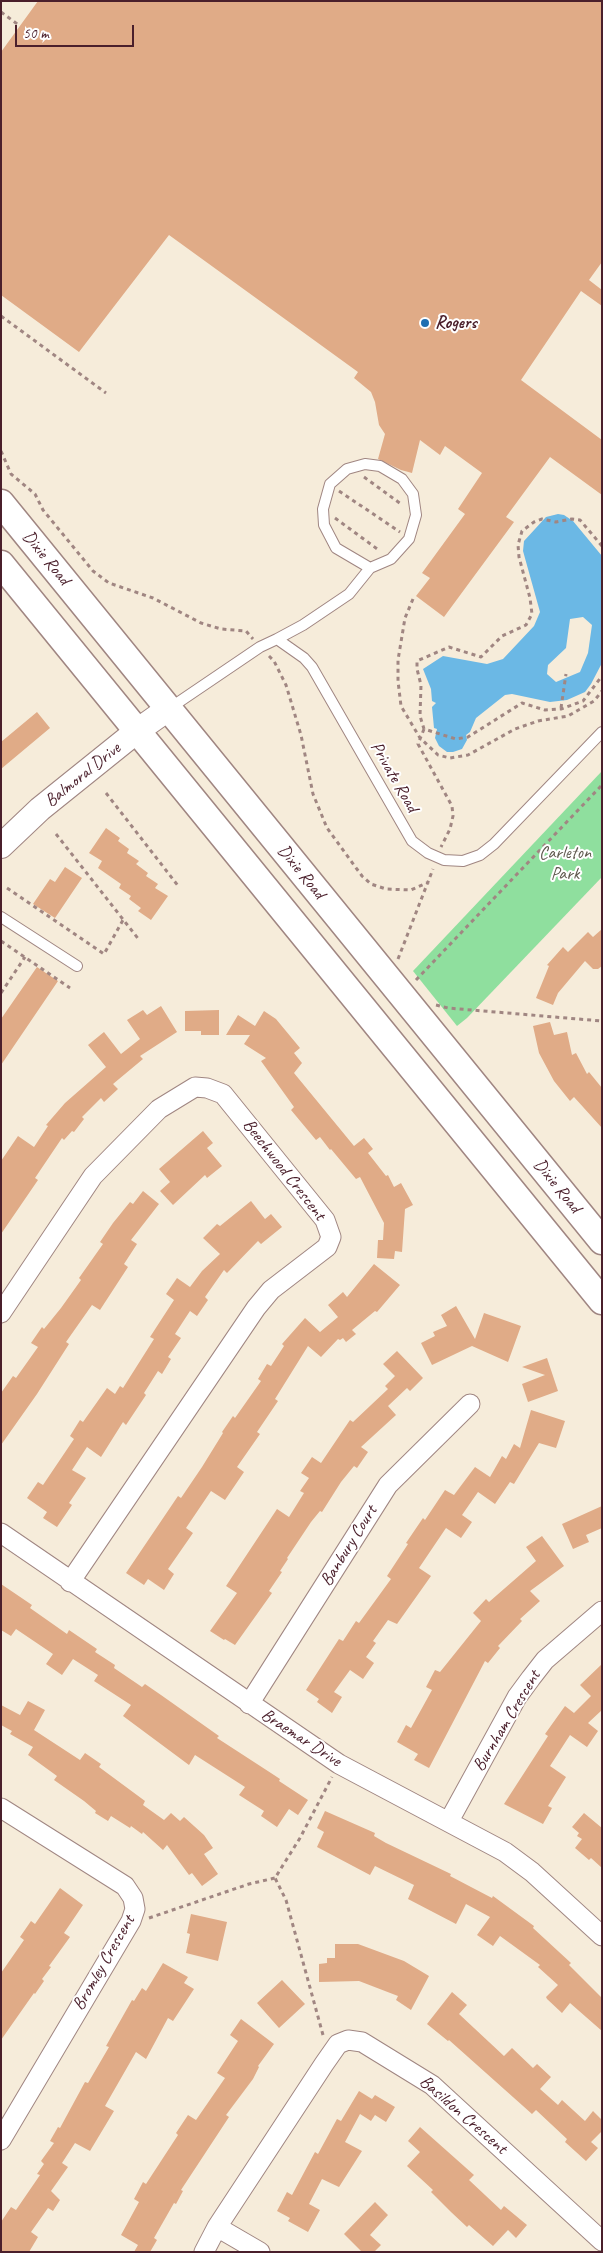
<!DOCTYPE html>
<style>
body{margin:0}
#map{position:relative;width:603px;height:2253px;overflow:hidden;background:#f6ecda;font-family:Caveat,sans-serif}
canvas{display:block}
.frame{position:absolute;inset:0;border:2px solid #4a1f2b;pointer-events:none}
.scale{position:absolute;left:15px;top:25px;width:119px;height:22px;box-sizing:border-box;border:2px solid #4a1f2b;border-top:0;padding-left:6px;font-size:15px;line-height:18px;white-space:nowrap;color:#4a1f2b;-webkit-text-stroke:4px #fff;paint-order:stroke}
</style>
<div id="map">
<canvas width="603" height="2253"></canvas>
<div class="frame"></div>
<div class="scale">50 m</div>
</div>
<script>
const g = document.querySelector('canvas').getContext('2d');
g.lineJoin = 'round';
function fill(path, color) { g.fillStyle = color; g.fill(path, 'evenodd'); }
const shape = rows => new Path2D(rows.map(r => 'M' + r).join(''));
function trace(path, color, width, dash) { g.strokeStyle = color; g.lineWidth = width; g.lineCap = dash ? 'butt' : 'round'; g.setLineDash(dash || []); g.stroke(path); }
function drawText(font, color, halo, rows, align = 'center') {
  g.font = font + ' Caveat,sans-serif'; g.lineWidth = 4; g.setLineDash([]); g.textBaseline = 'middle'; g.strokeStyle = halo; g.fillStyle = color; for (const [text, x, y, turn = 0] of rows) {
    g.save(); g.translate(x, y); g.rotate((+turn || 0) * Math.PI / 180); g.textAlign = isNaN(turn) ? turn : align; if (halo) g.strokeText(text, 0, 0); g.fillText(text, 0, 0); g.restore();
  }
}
fill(shape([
 [602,771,602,877,467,1018,457,1026,413,971]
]), '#8fdf9e');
fill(shape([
 [558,514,564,515,573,521,602,556,602,663,591,684,585,692,567,700,550,702,512,694,505,695,476,718,470,732,466,735,467,740,462,749,453,752,447,752,439,746,435,738,437,729,434,728,432,707,436,703,432,701,431,689,423,669,443,656,487,664,503,659,534,626,540,612,523,551,524,541,546,517],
 [583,617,592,625,588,653,580,672,556,682,547,674,548,665,566,648,570,619]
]), '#6bb8e5');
fill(shape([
 [38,1,602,1,602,262,589,280,602,290,602,306,581,291,521,380,602,440,602,495,550,457,506,517,514,522,444,617,416,596,430,578,422,573,465,514,458,509,482,473,445,446,440,455,420,440,412,473,401,470,378,459,385,434,379,425,375,402,371,392,354,378,358,372,169,235,79,352,1,295,1,52],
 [37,712,50,728,1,769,1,742],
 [106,828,120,838,118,841,129,849,127,853,139,861,136,864,148,873,146,876,158,884,155,888,168,896,151,920,138,911,141,908,129,899,131,896,119,888,121,884,98,868,102,861,89,853],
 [65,867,82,878,55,918,33,904,50,879,55,882],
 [602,929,602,966,598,969,593,969,585,961,558,993,553,1005,536,998,549,966,547,965,563,947,568,952,588,932,593,937],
 [37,967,58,981,1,1065,1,1019],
 [161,1006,177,1032,140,1056,143,1059,113,1084,118,1089,104,1102,101,1098,82,1117,84,1119,74,1132,72,1131,64,1140,62,1138,35,1178,38,1180,1,1234,1,1161,18,1136,34,1147,48,1126,46,1125,65,1103,106,1067,88,1045,104,1032,121,1054,140,1039,127,1020,143,1010,147,1015],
 [219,1010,219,1035,201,1035,201,1031,185,1031,185,1011],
 [264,1011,276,1019,300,1048,294,1053,302,1063,294,1073,354,1146,364,1138,373,1149,368,1153,386,1176,388,1175,394,1187,401,1183,413,1205,405,1209,402,1252,395,1251,394,1259,377,1258,378,1240,383,1240,384,1223,360,1177,356,1179,331,1149,330,1150,320,1137,316,1140,291,1110,294,1107,261,1061,266,1058,244,1044,250,1035,226,1035,238,1015,255,1026],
 [550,1022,554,1035,567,1032,572,1055,576,1053,587,1074,589,1072,602,1088,602,1128,574,1097,570,1101,554,1081,539,1053,533,1026],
 [203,1131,213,1143,207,1148,222,1166,207,1178,205,1175,173,1205,160,1191,170,1182,159,1169],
 [143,1191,159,1204,131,1240,137,1244,124,1264,128,1267,100,1310,92,1305,66,1342,69,1344,37,1394,1,1445,1,1393,13,1376,16,1378,38,1347,31,1343,42,1327,44,1329,61,1308,81,1280,79,1278,103,1244,100,1242,113,1223,130,1202,133,1204],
 [251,1201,265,1219,271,1214,282,1227,261,1244,258,1241,227,1273,224,1270,205,1297,208,1300,197,1316,190,1311,175,1334,181,1338,168,1357,171,1359,162,1374,158,1371,144,1393,146,1395,126,1425,123,1422,101,1457,87,1447,72,1470,86,1478,69,1503,72,1505,57,1527,43,1518,47,1512,27,1498,38,1482,43,1485,74,1439,70,1436,80,1420,83,1422,107,1388,115,1394,120,1386,123,1388,154,1339,150,1337,174,1300,166,1294,177,1278,190,1287,202,1271,220,1254,203,1238,217,1224,220,1226],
 [374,1264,400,1285,377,1312,375,1311,352,1330,356,1334,346,1342,343,1338,340,1340,338,1339,321,1357,308,1346,275,1399,278,1401,257,1432,260,1434,237,1467,244,1472,225,1500,211,1491,186,1528,193,1533,168,1569,174,1574,164,1590,148,1579,144,1585,126,1573,178,1496,181,1498,202,1467,223,1433,222,1432,233,1416,235,1418,261,1381,258,1379,267,1364,271,1366,284,1346,282,1344,305,1318,320,1332,338,1317,328,1305,343,1292,347,1297],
 [456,1306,475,1339,484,1313,521,1326,508,1362,472,1346,432,1365,421,1343,435,1336,433,1332,447,1326,441,1315],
 [397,1351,423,1378,410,1391,407,1388,388,1406,396,1415,361,1447,368,1452,357,1468,354,1466,341,1482,322,1512,320,1511,311,1522,287,1558,288,1559,280,1571,282,1572,269,1591,272,1593,235,1645,225,1639,224,1640,210,1631,237,1593,226,1586,277,1509,289,1517,304,1493,300,1491,309,1478,301,1473,312,1457,321,1463,350,1420,353,1422,388,1389,385,1386,395,1376,383,1364],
 [547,1358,558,1391,528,1402,522,1384,545,1375,522,1367],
 [531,1410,565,1421,556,1448,539,1443,514,1484,510,1482,495,1504,478,1492,462,1515,472,1522,461,1538,446,1528,419,1568,431,1576,397,1624,388,1620,373,1641,376,1643,366,1657,374,1663,363,1679,350,1670,334,1692,342,1697,332,1713,317,1702,319,1699,306,1690,339,1639,343,1641,356,1621,359,1623,391,1579,387,1576,408,1544,406,1543,423,1518,425,1520,445,1490,454,1495,475,1467,490,1477,502,1456,506,1459,514,1444,520,1448],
 [602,1506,602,1528,586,1535,589,1542,573,1549,562,1524],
 [542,1536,564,1566,530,1591,540,1601,520,1619,522,1621,498,1646,500,1648,488,1663,485,1661,429,1768,414,1760,418,1754,397,1742,406,1725,411,1728,432,1690,426,1687,435,1670,440,1672,481,1621,473,1613,486,1599,489,1602,536,1561,526,1547],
 [1,1584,32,1605,30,1608,67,1634,69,1630,97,1649,95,1652,115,1665,114,1668,142,1687,145,1684,161,1695,219,1736,217,1738,274,1775,280,1779,279,1781,308,1800,298,1815,289,1809,277,1827,261,1816,264,1811,239,1795,245,1787,195,1755,189,1765,123,1716,131,1705,94,1681,98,1675,73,1659,62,1675,46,1664,53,1654,16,1629,11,1636,1,1630],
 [602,1664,602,1710,588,1723,598,1731,587,1747,570,1735,550,1766,566,1777,548,1806,552,1808,543,1824,504,1804,548,1736,545,1734,565,1706,574,1713,591,1696,580,1685],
 [28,1701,45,1710,34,1730,80,1760,85,1753,101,1764,99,1767,145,1801,143,1805,164,1820,171,1813,180,1821,184,1817,204,1835,213,1848,204,1854,218,1874,202,1886,192,1873,189,1875,167,1845,163,1850,143,1832,142,1834,131,1826,130,1828,111,1816,108,1821,95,1813,96,1811,84,1801,54,1780,57,1776,28,1755,33,1747,10,1734,12,1731,1,1725,1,1705,20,1715],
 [325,1811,375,1833,374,1836,386,1843,451,1874,450,1876,492,1898,493,1896,534,1926,533,1928,571,1963,569,1965,602,1998,602,2031,570,2003,562,2013,547,1999,546,1997,558,1985,538,1967,540,1965,500,1936,493,1946,477,1935,490,1917,466,1904,456,1924,408,1899,414,1885,375,1866,370,1875,317,1847,324,1832,317,1828],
 [584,1813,602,1828,602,1868,591,1858,589,1860,575,1848,582,1839,577,1836,579,1833,572,1827],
 [60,1888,83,1905,64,1933,70,1937,49,1966,51,1967,42,1979,44,1981,35,1994,34,1993,1,2040,1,1973,24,1940,20,1937,31,1921,35,1924],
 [191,1914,227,1922,218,1961,186,1953,190,1934,187,1933],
 [335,1944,358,1944,404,1961,429,1976,411,2010,396,2000,398,1996,359,1981,319,1982,319,1964,327,1963,327,1958,335,1958],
 [163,1963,188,1977,184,1983,194,1989,173,2021,168,2018,146,2059,136,2052,105,2106,114,2111,90,2151,75,2143,62,2163,68,2167,51,2191,60,2200,53,2211,48,2208,31,2232,38,2237,29,2252,1,2252,1,2222,11,2207,16,2210,40,2175,37,2174,44,2164,41,2161,54,2143,50,2141,58,2127,60,2128,85,2082,88,2083,109,2047,106,2046,132,2000,134,2001,142,1988,146,1991],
 [282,1980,305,2004,279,2028,257,2003],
 [452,1992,467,2005,459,2014,504,2056,512,2048,533,2068,537,2064,551,2077,540,2089,558,2105,562,2100,585,2121,593,2111,602,2120,602,2131,591,2142,598,2148,586,2161,565,2142,567,2139,536,2110,532,2114,449,2040,448,2041,427,2024],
 [241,2019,274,2044,258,2066,259,2067,253,2079,226,2115,229,2117,181,2190,183,2191,176,2204,174,2203,154,2238,157,2240,150,2252,134,2252,138,2245,121,2235,139,2202,134,2199,143,2182,146,2184,178,2135,176,2133,188,2115,196,2120,225,2078,217,2073,238,2041,230,2035],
 [359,2091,372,2099,375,2095,395,2107,386,2122,375,2115,371,2121,360,2114,345,2142,362,2151,339,2187,322,2179,309,2204,320,2210,308,2232,288,2221,290,2218,277,2211,287,2192,292,2195,315,2152,318,2154,337,2119,341,2121],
 [420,2127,474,2175,469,2180,501,2210,504,2206,527,2225,516,2238,508,2230,493,2246,469,2225,467,2227,451,2212,431,2192,433,2190,407,2166,420,2152,408,2141],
 [375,2202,388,2215,370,2235,381,2245,374,2252,362,2252,344,2234]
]), '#e0ab87');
const service = shape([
 [277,639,303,625,349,594,370,568,391,559,409,539,416,515,413,494,402,479,380,466,365,464,347,469,330,484,323,509,324,525,336,548,370,568],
 [170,708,260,647,277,639,304,658,312,667,412,841,428,853,444,860,463,861,480,855,494,844,602,732],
 [1,917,77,966]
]);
const minor = shape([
 [1,1313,93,1176,159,1109,195,1087,207,1088,223,1094,325,1220,331,1237,327,1247,271,1290,256,1308,70,1582],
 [1,1533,339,1764,505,1852,532,1872,602,1936],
 [249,1704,388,1485,470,1404],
 [1,1808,125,1886,133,1898,135,1909,131,1921,1,2140],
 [449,1821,517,1697,531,1678,545,1660,602,1611],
 [217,2227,260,2252],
 [204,2252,217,2227,324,2064,338,2044,348,2040,362,2042,432,2085,602,2241]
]);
const tertiary = shape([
 [1,846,40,809,137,731,168,709]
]);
const secondary = shape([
 [1,503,602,1241],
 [1,564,602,1301]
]);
trace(service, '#a08682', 12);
trace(minor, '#a08682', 21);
trace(tertiary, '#a08682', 26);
trace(secondary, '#a08682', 29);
trace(shape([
 [1,12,20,26],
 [1,316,106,393],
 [1,451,11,474,35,494,43,510,93,571,109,583,153,598,201,623,221,629,246,631,253,639],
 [364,477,401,504],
 [339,491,400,532],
 [335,518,380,551],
 [602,546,580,520,572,519,556,522,542,519,534,522,522,531,518,545,519,557,530,598,532,614,526,625,502,636,481,657,449,647,417,661,417,669,421,685,420,716,424,729,456,739,468,737,522,703,545,710,561,709,583,701,602,676],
 [413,599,405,618,398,660,398,681,401,706,420,738,438,755,450,758,468,755,515,729,538,721,568,716,594,701,602,691],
 [269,656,274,661,286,685,301,735,313,794,327,828,362,876,371,884,386,889,411,890,429,882],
 [561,708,566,674],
 [424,729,418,744,452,806,453,816,450,829,441,847],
 [106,793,179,887],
 [56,834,140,941],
 [7,888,104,954,123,920],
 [1,941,70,988],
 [398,959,433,869],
 [416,980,602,785],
 [1,993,25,957],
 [436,1005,448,1008,602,1021],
 [149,1918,249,1884,275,1878],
 [323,2035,286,1900,275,1878,300,1838,332,1777]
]), '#a08682', 3, [4, 4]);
trace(service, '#fff', 10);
trace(minor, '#fff', 19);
trace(tertiary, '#fff', 24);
trace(secondary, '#fff', 26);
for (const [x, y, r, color] of [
 [425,323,5,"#1f6fb2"]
]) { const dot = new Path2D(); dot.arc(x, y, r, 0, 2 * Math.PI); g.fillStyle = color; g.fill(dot); trace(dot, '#fff', 2); }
drawText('bold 18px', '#4a1f2b', '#fff', [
 ["Rogers",435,323]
], 'left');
drawText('18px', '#4a1f2b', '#fff', [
 ["Dixie Road",46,558,51],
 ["Balmoral Drive",83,775,-39],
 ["Private Road",394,777,60],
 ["Dixie Road",301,872,51],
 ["Beechwood Crescent",284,1170,52],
 ["Dixie Road",557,1186,51],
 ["Banbury Court",349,1546,-58],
 ["Burnham Crescent",507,1721,-59],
 ["Braemar Drive",301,1738,33],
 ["Bromley Crescent",104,1963,-60],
 ["Basildon Crescent",463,2115,41]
]);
drawText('18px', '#5f594e', '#fff', [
 ["Carleton",565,853],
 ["Park",565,874]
]);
</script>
